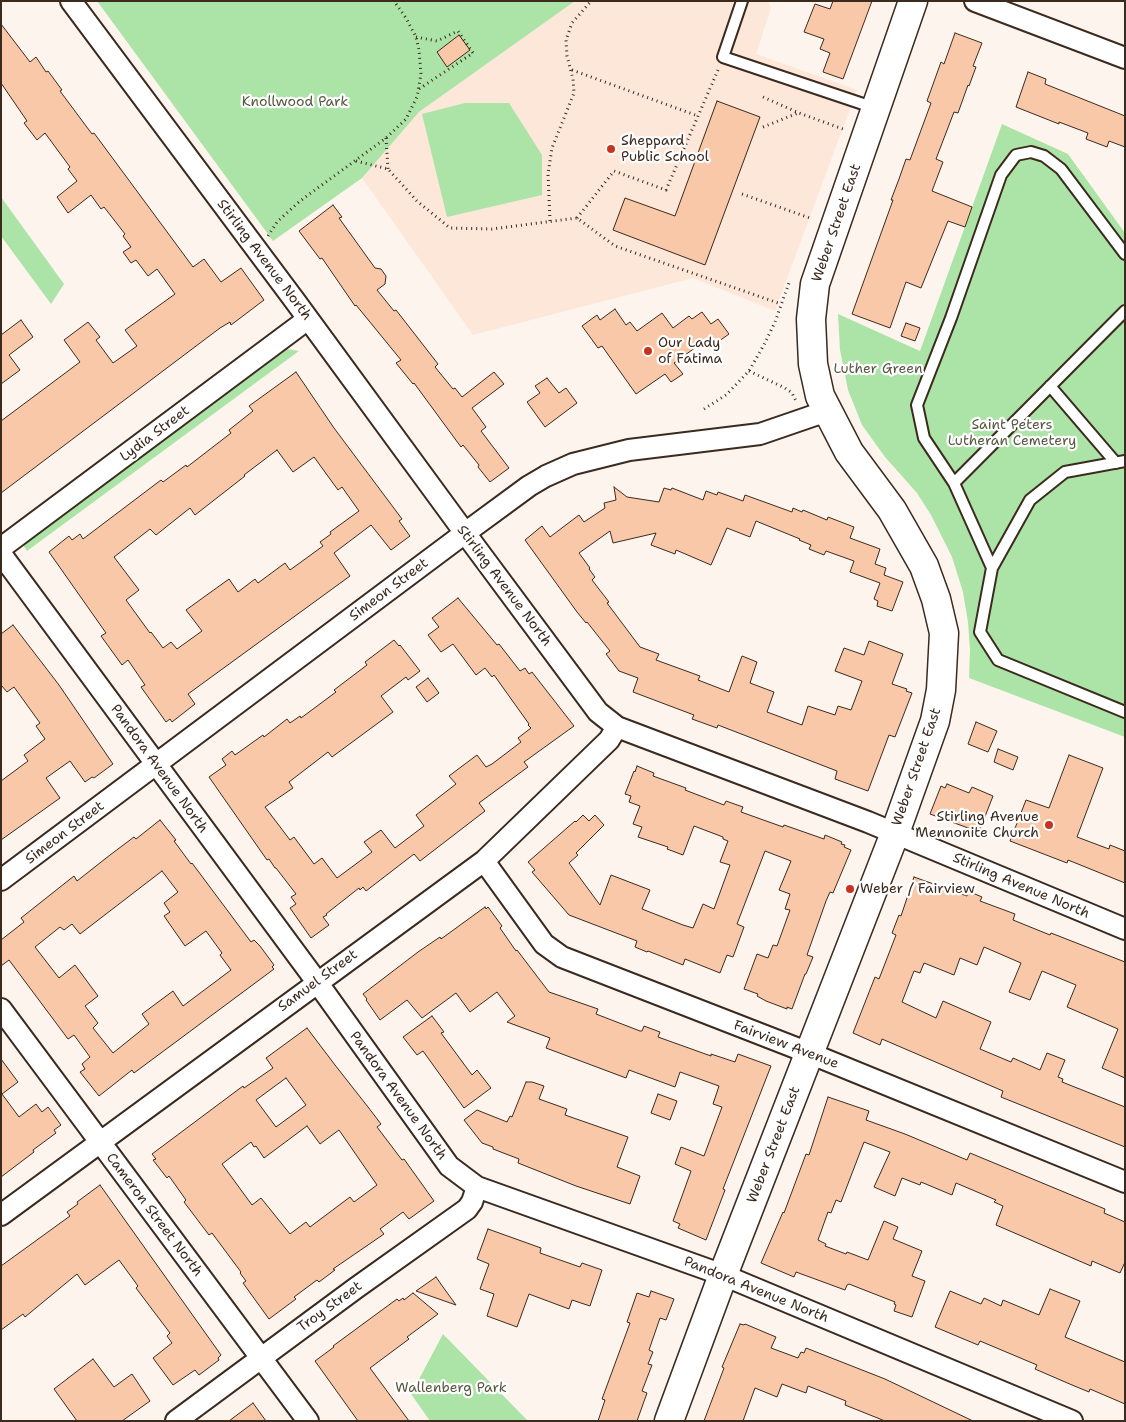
<!DOCTYPE html>
<style>
body{margin:0}
#map{position:relative;width:1126px;height:1422px;overflow:hidden;background:#fef4ee;font-family:"Shantell Sans",sans-serif}
canvas{display:block}
.frame{position:absolute;inset:0;border:2px solid #3b2a1e;pointer-events:none}
</style>
<div id="map">
<canvas width="1126" height="1422"></canvas>
<div class="frame"></div>
</div>
<script>
const g = document.querySelector('canvas').getContext('2d');
g.lineJoin = 'round';
function fill(path, color) { g.fillStyle = color; g.fill(path, 'evenodd'); }
const shape = rows => new Path2D(rows.map(r => 'M' + r).join(''));
function trace(path, color, width, dash) { g.strokeStyle = color; g.lineWidth = width; g.lineCap = dash ? 'butt' : 'round'; g.setLineDash(dash || []); g.stroke(path); }
function drawText(font, color, halo, rows, align = 'center') {
  g.font = font + ' "Shantell Sans",sans-serif'; g.lineWidth = 4.5; g.setLineDash([]); g.textBaseline = 'middle'; g.strokeStyle = halo; g.fillStyle = color; for (const [text, x, y, turn = 0] of rows) {
    g.save(); g.translate(x, y); g.rotate((+turn || 0) * Math.PI / 180); g.textAlign = isNaN(turn) ? turn : align; if (halo) g.strokeText(text, 0, 0); g.fillText(text, 0, 0); g.restore();
  }
}
fill(shape([
 [575,1,768,1,771,8,756,54,857,90,775,311,693,278,473,335,362,178,419,112]
]), '#fce7d9');
fill(shape([
 [97,1,575,1,419,112,362,178,273,241],
 [465,103,509,103,542,155,542,195,447,217,422,114],
 [1002,124,1068,154,1125,233,1125,737,969,678,970,650,968,622,963,592,952,557,931,515,917,493,885,457,862,425,848,390,840,350,838,314,920,351],
 [1,197,64,284,51,304,1,236],
 [287,349,299,351,27,551,23,545],
 [443,1334,528,1421,430,1421,411,1394]
]), '#ace4a7');
const building = shape([
 [833,1,872,1,843,79,823,72,830,53,820,49,824,39,804,32,815,4,830,9,833,1],
 [1,24,30,62,36,57,46,72,48,71,62,90,60,91,92,134,94,133,193,267,204,259,221,282,241,268,264,300,231,325,230,322,220,328,1,493,1,421,80,362,64,340,88,322,100,337,96,340,113,363,137,346,125,330,175,294,157,269,148,276,136,260,131,263,123,252,131,247,123,236,125,234,104,207,101,209,91,195,68,213,57,197,77,181,68,169,70,167,45,133,37,140,24,123,27,121,1,83,1,24],
 [955,33,982,43,973,66,976,67,969,86,968,85,958,113,954,112,936,159,943,162,932,191,972,207,965,227,948,221,921,288,906,282,890,328,852,314,893,200,891,200,899,179,906,159,910,160,931,103,927,101,941,62,944,64,955,33],
 [459,35,470,50,447,67,437,52,459,35],
 [1028,72,1046,79,1045,84,1125,116,1125,147,1109,141,1107,147,1086,139,1088,133,1059,122,1059,124,1016,107,1028,72],
 [717,101,760,117,705,265,613,230,625,198,675,216,717,101],
 [333,205,342,217,339,218,375,268,381,269,386,276,385,284,377,290,394,311,396,310,438,364,435,367,453,389,455,388,462,397,494,372,504,384,472,408,486,427,481,431,509,468,490,482,478,467,479,465,463,445,461,447,414,383,413,384,396,363,401,360,356,305,355,306,322,258,320,259,299,231,333,205],
 [615,309,626,325,630,322,637,331,662,313,673,328,689,316,692,319,702,312,711,324,718,319,729,334,708,349,703,342,674,363,683,374,671,382,665,374,636,394,602,346,598,348,582,326,597,315,600,320,615,309],
 [21,320,33,337,9,355,20,370,1,384,1,335,21,320],
 [906,323,920,328,915,341,901,336,906,323],
 [296,372,334,428,402,519,399,521,410,536,391,550,371,525,334,553,350,576,188,694,195,704,172,722,170,719,166,722,141,687,145,685,128,660,122,665,101,636,106,633,49,552,69,536,72,540,80,534,83,539,161,480,163,482,186,465,187,467,231,433,229,430,253,411,249,406,296,372],
 [277,450,293,472,314,457,338,490,342,487,359,511,330,532,331,534,320,542,323,546,290,570,285,563,258,583,255,579,238,592,229,579,186,610,202,631,177,649,171,642,163,648,151,632,150,633,126,600,139,590,114,557,150,529,156,535,190,508,195,515,245,476,244,475,277,450],
 [547,378,559,393,566,388,577,403,545,427,527,402,540,393,535,386,547,378],
 [614,487,627,497,659,502,664,488,671,490,672,488,703,500,706,491,717,495,718,492,743,501,745,495,792,512,793,508,802,512,803,510,827,520,828,517,854,527,850,538,880,549,875,564,886,568,884,575,903,582,892,611,877,606,878,601,874,599,880,583,850,572,854,561,826,551,824,555,809,549,811,545,799,540,800,539,756,521,750,537,727,528,711,565,676,550,675,554,651,545,656,533,613,543,610,531,579,553,590,568,589,569,595,577,592,580,609,602,607,603,640,647,659,654,656,660,700,676,698,680,729,692,742,656,757,662,750,683,774,692,767,712,802,725,808,706,835,715,838,706,851,710,862,681,835,671,844,648,864,655,869,641,903,654,892,684,907,689,906,691,912,693,895,737,889,735,868,791,835,779,837,771,718,725,717,728,692,719,694,715,633,692,638,678,619,671,606,654,610,651,587,622,586,623,577,612,525,540,542,526,550,537,579,515,584,522,605,508,604,503,616,500,614,487],
 [458,598,497,645,499,644,520,671,525,668,529,674,532,672,574,726,524,762,528,767,479,803,485,811,420,861,414,854,366,891,363,887,360,890,359,888,326,914,327,915,323,917,329,925,311,938,290,908,296,904,291,897,296,894,276,868,275,868,269,859,267,860,209,777,226,765,222,759,232,751,235,755,263,735,264,737,287,719,290,723,300,716,301,718,336,692,334,690,367,665,365,662,394,640,399,646,400,645,420,671,408,680,406,677,381,696,393,712,332,757,328,752,289,782,293,788,265,807,290,840,294,837,314,864,322,858,337,878,372,852,364,842,381,830,395,848,424,826,416,815,456,784,449,776,477,755,486,767,492,764,521,742,518,738,531,728,528,725,529,724,494,675,492,677,485,668,476,675,453,644,441,652,428,635,439,627,432,618,458,598],
 [13,625,59,685,113,764,94,778,92,777,85,782,70,761,46,778,60,798,1,840,1,781,28,761,24,755,45,739,36,726,40,723,14,687,7,692,1,685,1,634,13,625],
 [428,678,439,693,427,702,416,687,428,678],
 [976,722,997,731,988,752,968,744,976,722],
 [998,749,1018,757,1013,770,994,762,998,749],
 [1069,755,1103,768,1077,837,1109,849,1110,845,1125,851,1125,883,1068,860,1067,863,1010,841,1026,800,1049,808,1069,755],
 [637,766,654,773,653,776,686,788,685,790,724,805,726,801,743,807,741,812,783,827,784,825,824,839,825,835,842,842,841,844,845,845,844,847,851,850,833,893,830,892,826,901,807,955,813,957,806,974,805,974,792,1009,787,1007,787,1009,766,1001,757,996,758,994,744,989,757,954,768,958,773,945,777,946,790,910,785,909,790,894,779,890,791,861,765,851,737,924,744,927,733,957,727,955,720,973,685,959,683,965,648,951,647,952,635,947,637,941,569,915,532,872,535,870,528,862,575,821,576,822,583,815,589,821,595,815,604,825,576,853,578,855,569,863,600,905,611,875,650,890,642,909,683,925,693,928,703,904,714,909,730,865,720,862,728,841,723,839,723,837,694,826,683,855,667,849,668,847,638,837,642,827,633,824,640,806,629,802,631,796,625,794,634,771,635,772,637,766],
 [947,784,969,793,972,787,993,796,979,832,930,814,941,786,945,788,947,784],
 [160,820,176,840,174,841,191,864,192,863,251,942,254,940,260,946,274,965,272,967,274,969,134,1073,132,1070,99,1096,80,1072,85,1069,82,1064,90,1057,74,1035,68,1039,9,960,1,966,1,940,24,922,21,918,74,876,77,881,110,855,134,837,136,839,160,820],
 [162,871,178,892,164,903,170,912,164,916,185,946,206,931,222,953,220,955,231,970,183,1006,173,991,142,1014,149,1024,113,1053,93,1028,98,1023,85,1006,98,996,75,965,59,978,35,947,60,927,64,930,72,924,80,934,162,871],
 [914,877,967,896,968,891,982,897,980,901,1015,914,1013,920,1050,935,1051,933,1125,962,1125,1078,1102,1068,1118,1029,1067,1007,1076,985,1042,971,1030,1000,1009,992,1021,963,984,947,977,965,960,958,954,975,924,963,920,973,914,971,902,1002,936,1018,943,1001,991,1022,980,1049,1011,1062,1013,1058,1040,1070,1047,1053,1065,1060,1058,1077,1063,1079,1062,1082,1125,1107,1125,1147,1001,1097,1003,1091,882,1039,880,1045,853,1033,875,977,879,979,896,935,892,933,899,915,901,916,914,877],
 [485,907,486,909,488,907,502,926,500,928,516,951,517,950,549,992,598,1009,596,1014,640,1031,642,1031,644,1026,660,1032,658,1037,711,1056,711,1054,735,1062,738,1054,771,1066,723,1189,725,1190,706,1240,678,1228,680,1224,673,1221,691,1171,675,1164,681,1147,704,1156,722,1107,713,1104,719,1086,680,1072,675,1087,629,1070,626,1078,546,1048,550,1038,507,1022,515,1016,497,992,470,1012,456,993,422,1018,407,1000,380,1020,366,1000,367,999,363,994,418,952,440,937,441,939,485,907],
 [432,1016,444,1032,441,1033,472,1075,477,1070,491,1088,464,1108,423,1051,417,1055,403,1037,432,1016],
 [307,1028,335,1065,368,1107,381,1124,377,1127,402,1160,404,1159,434,1201,409,1219,403,1212,380,1229,384,1234,333,1269,335,1270,319,1282,317,1280,294,1297,296,1299,269,1319,243,1283,246,1281,240,1273,241,1272,212,1233,209,1235,184,1202,186,1200,169,1176,167,1178,153,1160,156,1159,152,1154,243,1086,244,1088,273,1068,266,1058,307,1028],
 [286,1078,306,1105,276,1127,256,1100,286,1078],
 [307,1126,320,1144,339,1130,377,1185,354,1202,350,1197,310,1227,306,1222,290,1234,261,1198,252,1205,222,1164,251,1142,254,1147,256,1146,264,1158,307,1126],
 [1,1059,18,1082,2,1094,19,1117,36,1104,42,1112,48,1107,61,1125,54,1130,56,1133,33,1150,34,1152,1,1177,1,1059],
 [526,1082,532,1082,544,1086,539,1099,567,1109,565,1115,628,1137,617,1167,640,1176,630,1204,576,1186,518,1163,519,1159,493,1149,493,1147,482,1143,464,1120,477,1110,507,1122,510,1116,512,1117,526,1082],
 [658,1094,677,1101,670,1120,651,1113,658,1094],
 [828,1097,869,1111,866,1120,905,1134,967,1160,970,1153,1105,1209,1104,1213,1125,1222,1125,1262,1120,1273,1092,1261,1091,1266,996,1225,1003,1206,994,1202,996,1200,956,1183,952,1195,921,1182,920,1185,902,1178,895,1196,874,1187,890,1152,864,1142,841,1202,836,1200,831,1213,828,1212,818,1240,826,1244,825,1246,846,1254,847,1252,868,1260,884,1221,898,1227,893,1239,922,1251,912,1276,925,1281,912,1317,894,1311,896,1305,894,1304,895,1302,849,1284,847,1285,845,1290,796,1272,794,1277,761,1263,783,1212,784,1213,806,1154,809,1155,828,1097],
 [100,1185,221,1355,218,1358,219,1360,199,1375,195,1370,173,1385,153,1358,172,1343,167,1336,170,1333,136,1288,138,1286,119,1260,85,1285,77,1274,25,1317,23,1314,1,1330,1,1266,70,1216,67,1212,78,1204,77,1202,100,1185],
 [488,1229,541,1248,540,1253,580,1267,582,1263,602,1270,590,1306,572,1300,569,1309,529,1294,517,1327,487,1316,494,1294,480,1289,489,1264,477,1259,488,1229],
 [436,1277,443,1287,456,1305,416,1291,436,1277],
 [1050,1289,1080,1301,1065,1337,1125,1362,1125,1404,1090,1389,1089,1392,1072,1385,1035,1369,1037,1365,980,1341,978,1345,935,1327,950,1291,981,1304,984,1298,1001,1306,1003,1300,1039,1315,1050,1289],
 [651,1291,674,1299,666,1320,660,1318,649,1350,653,1352,648,1364,652,1365,642,1391,647,1393,637,1421,598,1421,605,1400,602,1399,630,1323,627,1322,637,1293,649,1297,651,1291],
 [413,1293,438,1314,407,1337,409,1339,370,1368,409,1421,358,1421,315,1361,334,1347,333,1346,397,1299,399,1301,403,1298,404,1300,413,1293],
 [740,1324,744,1325,745,1324,776,1337,771,1348,798,1358,801,1352,804,1353,806,1348,885,1379,973,1421,885,1421,845,1405,846,1401,808,1386,806,1393,782,1384,777,1397,755,1388,743,1421,704,1421,724,1368,722,1367,740,1324],
 [93,1359,114,1387,132,1374,150,1401,122,1421,77,1421,54,1389,93,1359],
 [253,1403,266,1421,229,1421,253,1403]
]);
fill(building, '#f8c8a8');
trace(building, '#3b2a1e', 1);
const lane = shape([
 [742,1,723,57,875,108],
 [1125,254,1061,169,1044,156,1031,152,1016,155,1001,175,951,318,917,405,924,438,954,483,992,568,980,632,998,660,1125,712],
 [1050,386,1116,463],
 [954,483,1125,311],
 [992,568,1030,500,1065,472,1125,461]
]);
const street = shape([
 [71,1,295,301,465,533,598,712,617,727,868,822,1125,929],
 [975,1,1125,58],
 [1,548,308,319],
 [1,554,317,982,449,1166,477,1187,723,1275,1072,1421],
 [484,861,544,944,562,957,809,1053,1125,1182],
 [1,880,465,533,529,486,546,476,573,464,629,450,760,434,827,411],
 [1,1009,308,1421],
 [1,1215,484,861,609,740,617,727],
 [176,1421,356,1288,467,1209,472,1202,477,1187]
]);
const secondary = shape([
 [669,1421,723,1275,895,833,935,721,941,690,944,633,936,599,924,566,892,510,849,452,820,396,813,364,811,319,815,284,913,1]
]);
trace(lane, '#3b2a1e', 14);
trace(street, '#3b2a1e', 24);
trace(secondary, '#3b2a1e', 31);
trace(shape([
 [416,37,437,41,458,31,473,53,419,89],
 [572,70,698,116],
 [763,97,799,113,843,129],
 [763,127,798,113],
 [386,138,388,169],
 [356,161,388,169,417,201,450,228,492,229,577,218,615,246,781,304],
 [742,194,810,218],
 [577,218,614,171,666,190,718,70],
 [550,221,548,174,552,148,574,93,573,79,567,56,566,40,572,23,591,1],
 [268,236,277,222,300,201,386,138,406,119,417,97,421,74,419,50,416,37,406,18,394,1],
 [749,371,785,388,792,393,796,401],
 [704,409,726,395,749,371,765,343,775,322,790,280]
]), '#3b2a1e', 3, [1, 4]);
trace(lane, '#fff', 10);
trace(street, '#fff', 20);
trace(secondary, '#fff', 28);
for (const [x, y, r, color] of [
 [611,149,5,"#c8321e"],
 [648,351,5,"#c8321e"],
 [1049,825,5,"#c8321e"],
 [850,889,5,"#c8321e"]
]) { const dot = new Path2D(); dot.arc(x, y, r, 0, 2 * Math.PI); g.fillStyle = color; g.fill(dot); trace(dot, '#fff', 2); }
drawText('14px', '#575840', '#fff', [
 ["Knollwood Park",295,102],
 ["Luther Green",878,369],
 ["Saint Peters",1012,425],
 ["Lutheran Cemetery",1012,441],
 ["Wallenberg Park",451,1388]
]);
drawText('14px', '#3b2a1e', '#fff', [
 ["Sheppard",621,141],
 ["Public School",621,157],
 ["Our Lady",658,343],
 ["of Fatima",658,359],
 ["Stirling Avenue",1039,817,"right"],
 ["Mennonite Church",1039,833,"right"],
 ["Weber / Fairview",860,889]
], 'left');
drawText('14px', '#3b2a1e', '#fff', [
 ["Weber Street East",837,223,-71],
 ["Stirling Avenue North",264,260,53],
 ["Lydia Street",155,434,-37],
 ["Stirling Avenue North",504,586,53],
 ["Simeon Street",389,590,-37],
 ["Weber Street East",917,767,-71],
 ["Pandora Avenue North",159,769,54],
 ["Simeon Street",65,833,-37],
 ["Stirling Avenue North",1021,886,23],
 ["Samuel Street",318,981,-36],
 ["Fairview Avenue",786,1045,21],
 ["Pandora Avenue North",398,1096,54],
 ["Weber Street East",774,1145,-69],
 ["Cameron Street North",154,1215,53],
 ["Pandora Avenue North",756,1290,22],
 ["Troy Street",330,1307,-36]
]);
</script>
